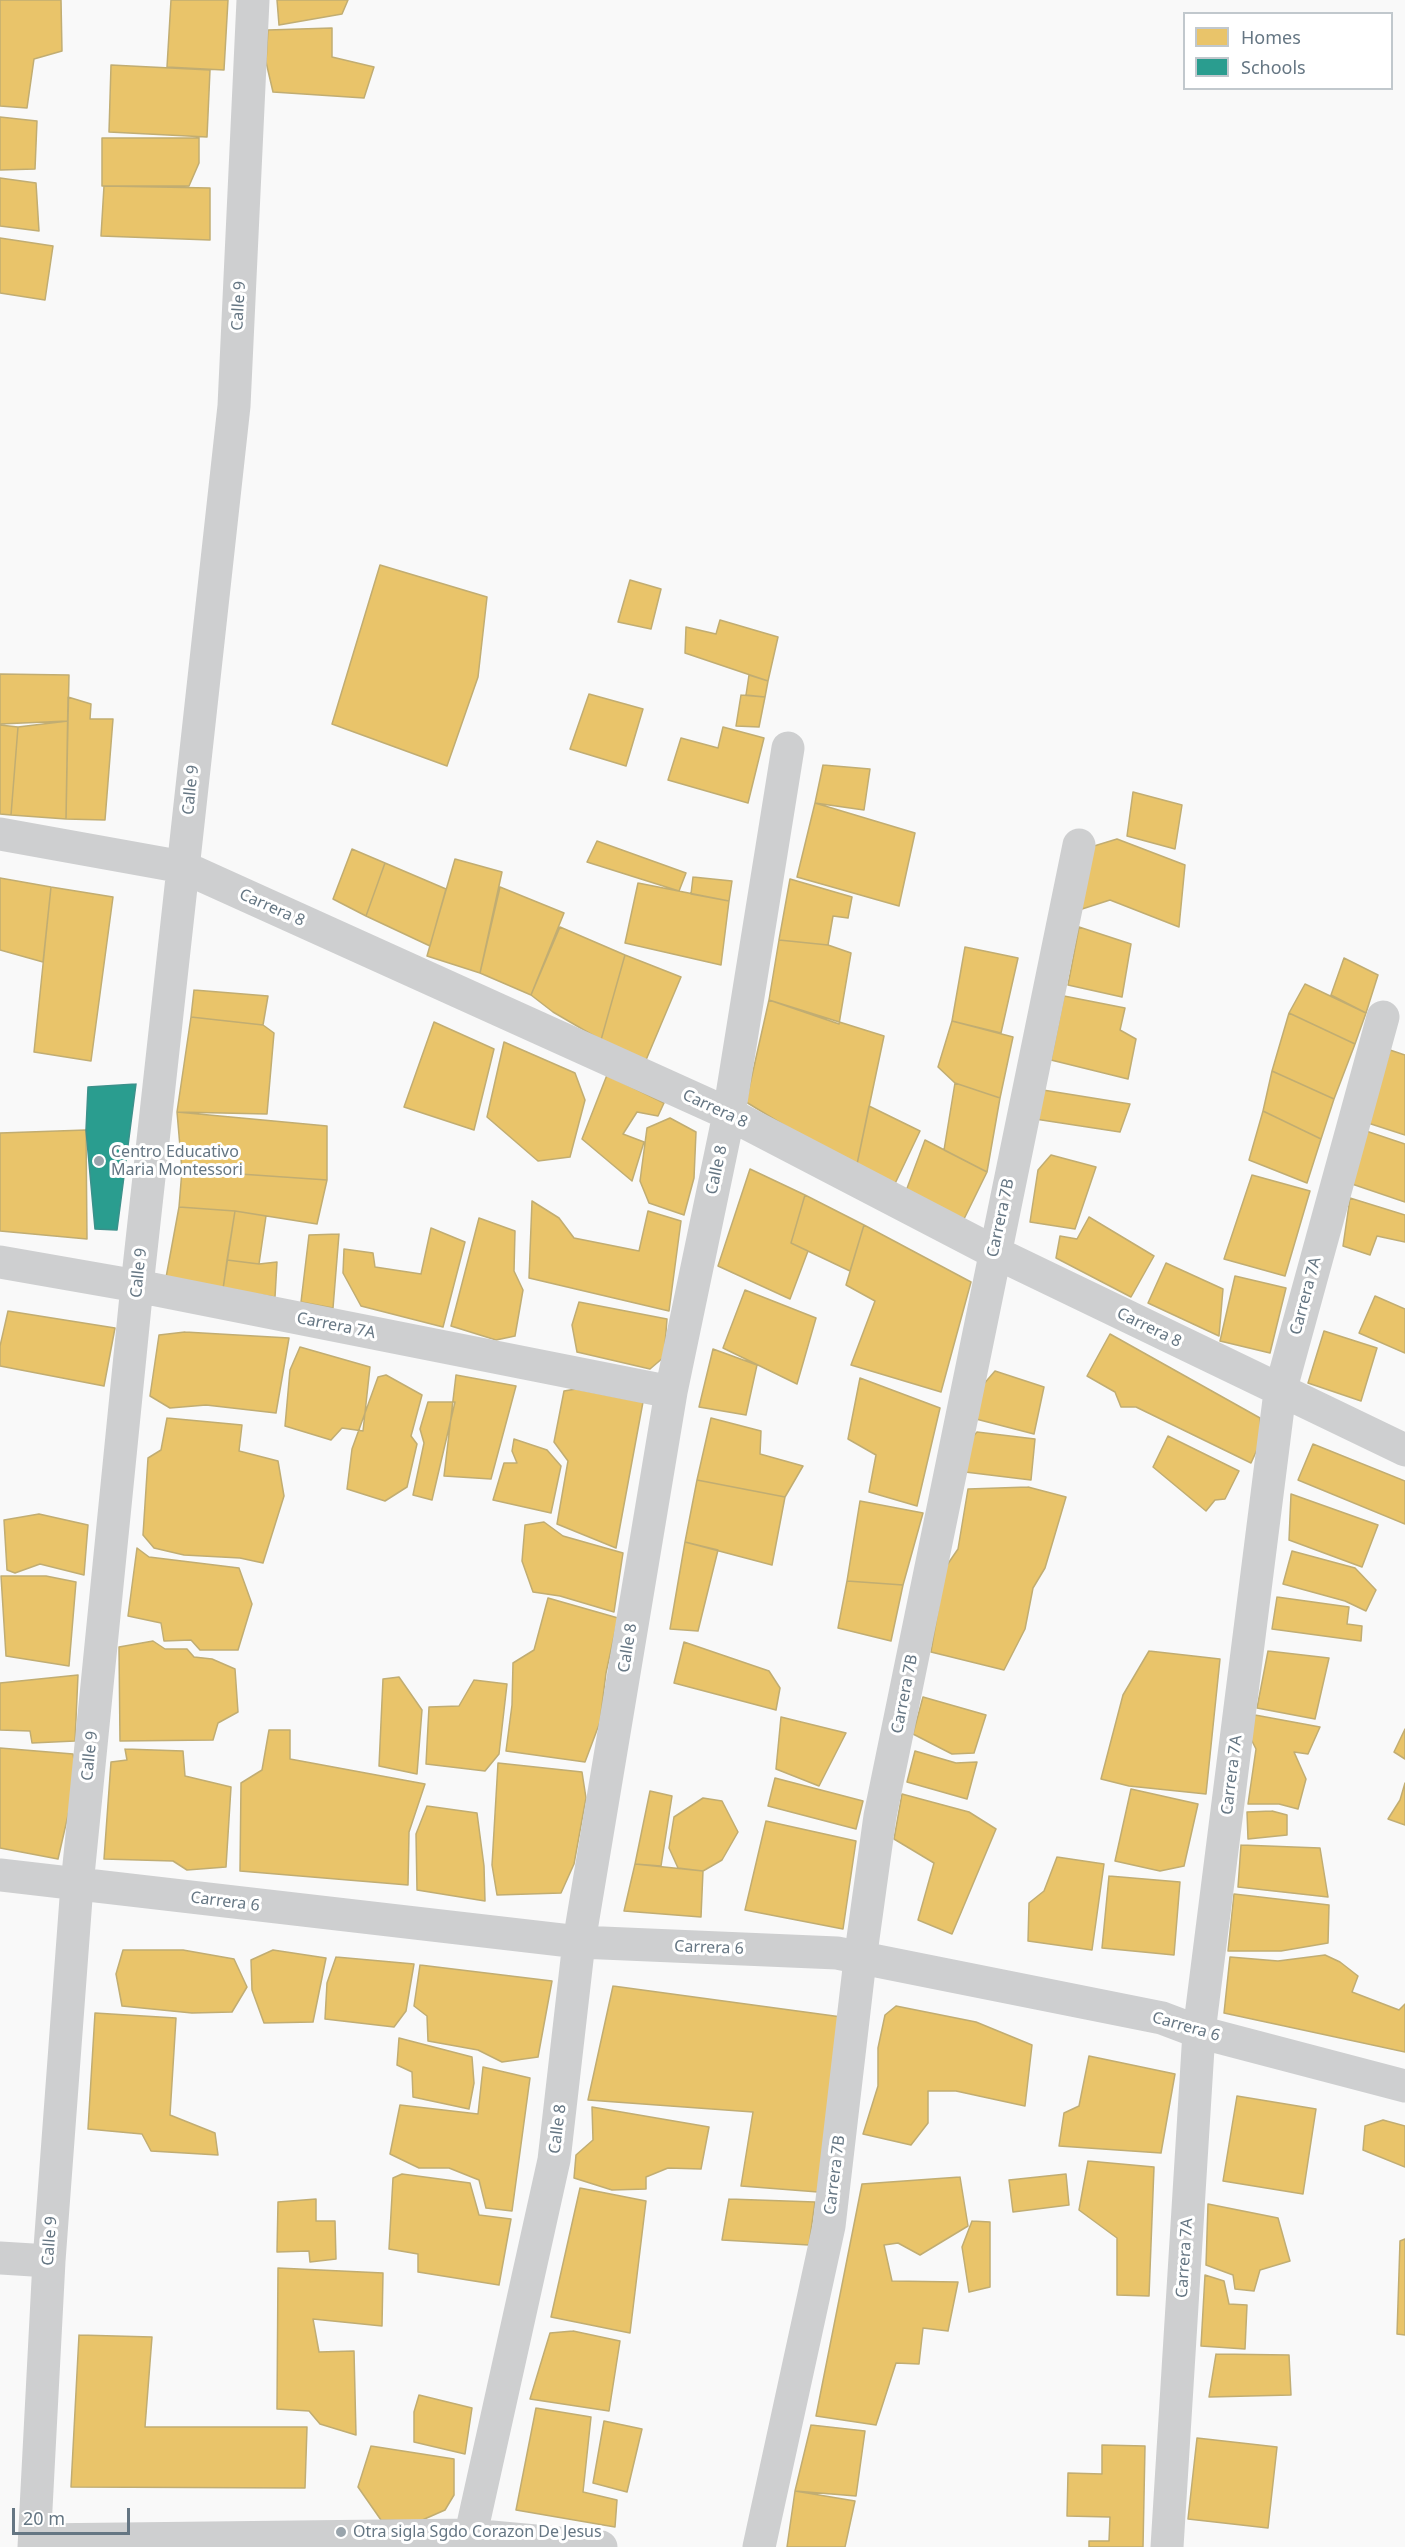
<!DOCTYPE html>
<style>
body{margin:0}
#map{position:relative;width:1405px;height:2547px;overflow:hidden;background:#f9f9f9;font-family:"Noto Sans",sans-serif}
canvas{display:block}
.legend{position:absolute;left:1183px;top:12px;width:210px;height:78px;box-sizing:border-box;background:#fff;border:2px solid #c1c8cd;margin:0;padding:8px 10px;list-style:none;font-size:18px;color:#657683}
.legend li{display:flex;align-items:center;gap:12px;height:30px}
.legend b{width:30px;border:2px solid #c1c8cd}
.scale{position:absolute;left:12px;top:2508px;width:118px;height:27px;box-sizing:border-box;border:3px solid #657683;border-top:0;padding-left:8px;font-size:18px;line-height:21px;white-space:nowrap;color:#657683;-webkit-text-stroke:4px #fff;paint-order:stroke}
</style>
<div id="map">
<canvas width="1405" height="2547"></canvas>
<ul class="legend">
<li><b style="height:16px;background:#e9c46a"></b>Homes</li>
<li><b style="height:16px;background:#2a9d8f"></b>Schools</li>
</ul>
<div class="scale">20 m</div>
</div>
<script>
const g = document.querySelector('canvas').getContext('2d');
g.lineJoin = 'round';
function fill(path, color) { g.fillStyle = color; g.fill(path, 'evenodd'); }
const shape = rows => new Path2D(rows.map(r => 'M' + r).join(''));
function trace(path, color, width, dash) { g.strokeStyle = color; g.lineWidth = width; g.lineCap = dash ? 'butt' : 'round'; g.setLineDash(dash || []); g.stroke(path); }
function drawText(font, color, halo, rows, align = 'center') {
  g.font = font + ' "Noto Sans",sans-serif'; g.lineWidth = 6; g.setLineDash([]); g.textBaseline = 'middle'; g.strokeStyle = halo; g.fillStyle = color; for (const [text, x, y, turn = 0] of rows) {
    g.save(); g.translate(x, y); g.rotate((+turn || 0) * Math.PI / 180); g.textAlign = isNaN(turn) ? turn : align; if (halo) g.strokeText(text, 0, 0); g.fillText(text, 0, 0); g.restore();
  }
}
const homes = shape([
 [0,0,61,0,62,51,34,59,27,108,0,106,0,0],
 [171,0,228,0,224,70,167,67,171,0],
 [277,0,348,0,342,14,279,25,277,0],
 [332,28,332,57,374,67,364,98,273,92,266,62,268,30,332,28],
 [111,65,210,70,207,137,109,132,111,65],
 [0,117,37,121,35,169,0,170,0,117],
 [102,138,199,138,199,163,189,186,102,186,102,138],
 [0,178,36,183,39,231,0,226,0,178],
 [104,186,210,188,210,240,101,236,104,186],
 [0,238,53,246,45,300,0,293,0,238],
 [380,565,487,597,478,677,447,766,332,724,380,565],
 [630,580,661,589,651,629,618,622,630,580],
 [720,620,778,637,768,681,685,653,686,627,716,634,720,620],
 [0,674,69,675,68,721,0,724,0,674],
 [749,675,768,681,765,697,746,695,749,675],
 [589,694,643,709,626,766,570,749,589,694],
 [741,695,765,697,759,727,736,726,741,695],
 [68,697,91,704,90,719,113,719,105,820,66,819,68,697],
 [68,721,66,819,11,815,18,727,68,721],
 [0,725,18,727,11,815,0,814,0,725],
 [723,727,764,738,748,803,668,780,681,738,718,748,723,727],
 [823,765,870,769,864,810,815,803,823,765],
 [1133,792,1182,805,1175,849,1127,836,1133,792],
 [815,803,915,833,899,906,797,877,815,803],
 [1117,839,1185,865,1179,927,1110,900,1079,910,1094,846,1117,839],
 [597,841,686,873,679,891,587,862,597,841],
 [352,849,385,863,366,916,333,899,352,849],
 [455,859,502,872,480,973,427,956,455,859],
 [385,863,446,889,430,946,366,916,385,863],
 [693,877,732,881,729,901,691,894,693,877],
 [0,878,51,887,43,962,0,950,0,878],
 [790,879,852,897,848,918,833,916,828,945,779,940,790,879],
 [638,883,729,901,721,965,625,943,638,883],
 [51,887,113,897,91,1061,34,1052,51,887],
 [500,887,564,913,531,995,480,973,500,887],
 [560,927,625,955,601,1040,553,1012,531,995,560,927],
 [1079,927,1131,944,1122,997,1068,985,1079,927],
 [779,940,828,945,851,953,839,1024,769,1000,779,940],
 [965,947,1018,958,1001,1033,952,1021,965,947],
 [625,955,681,977,646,1060,601,1040,625,955],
 [1344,958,1378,975,1366,1013,1331,995,1344,958],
 [1305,984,1366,1013,1355,1044,1289,1013,1305,984],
 [194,990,268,996,263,1025,191,1017,194,990],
 [1064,996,1125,1008,1120,1030,1136,1039,1128,1079,1051,1060,1064,996],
 [769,1000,884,1036,856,1169,746,1102,769,1000],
 [1289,1013,1355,1044,1334,1099,1272,1071,1289,1013],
 [191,1017,263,1025,274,1033,267,1114,177,1112,191,1017],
 [952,1021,1013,1037,1000,1098,955,1083,938,1067,952,1021],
 [434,1022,494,1049,474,1130,404,1107,434,1022],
 [504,1042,575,1073,585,1100,570,1157,538,1161,487,1117,504,1042],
 [1390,1050,1405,1055,1405,1135,1368,1123,1390,1050],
 [1272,1071,1334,1099,1321,1139,1263,1111,1272,1071],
 [607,1075,664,1103,658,1116,637,1112,623,1134,644,1142,632,1181,582,1139,607,1075],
 [955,1083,1000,1098,987,1172,944,1150,955,1083],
 [1043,1090,1130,1104,1120,1132,1035,1119,1043,1090],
 [869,1106,920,1131,892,1190,856,1169,869,1106],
 [1263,1111,1321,1139,1307,1183,1249,1160,1263,1111],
 [177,1112,327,1126,327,1180,182,1170,177,1112],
 [670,1118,696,1132,694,1178,684,1215,649,1203,640,1181,647,1128,670,1118],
 [86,1130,87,1239,0,1231,0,1133,86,1130],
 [1366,1131,1405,1144,1405,1202,1349,1183,1366,1131],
 [925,1140,987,1172,964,1219,906,1191,925,1140],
 [1051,1155,1096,1167,1075,1229,1030,1222,1038,1170,1051,1155],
 [750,1169,805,1195,791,1243,808,1251,790,1299,718,1266,750,1169],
 [182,1170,327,1180,317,1224,235,1211,179,1207,182,1170],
 [1252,1175,1310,1191,1285,1276,1224,1259,1252,1175],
 [805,1195,864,1225,850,1271,791,1243,805,1195],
 [1350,1198,1405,1215,1405,1242,1377,1236,1370,1255,1343,1246,1350,1198],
 [532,1201,559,1218,574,1238,639,1251,648,1211,681,1221,669,1311,529,1278,532,1201],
 [179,1207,235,1211,223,1289,165,1283,179,1207],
 [235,1211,266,1216,259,1264,227,1260,235,1211],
 [1089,1217,1154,1256,1131,1297,1056,1258,1060,1236,1077,1239,1089,1217],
 [479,1218,515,1231,514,1271,523,1290,515,1336,496,1340,451,1326,479,1218],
 [864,1225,971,1282,941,1392,851,1365,875,1301,846,1285,864,1225],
 [431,1228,465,1242,443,1327,361,1306,343,1273,344,1249,373,1253,375,1267,421,1274,431,1228],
 [339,1234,333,1308,301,1302,309,1235,339,1234],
 [227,1260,259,1264,277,1262,275,1297,223,1289,227,1260],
 [1166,1263,1223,1289,1219,1336,1148,1303,1166,1263],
 [1235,1276,1286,1288,1270,1353,1220,1341,1235,1276],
 [745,1290,816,1318,797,1384,723,1348,745,1290],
 [1375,1296,1405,1309,1405,1353,1359,1333,1375,1296],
 [579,1302,667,1319,664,1357,650,1369,577,1352,572,1325,579,1302],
 [8,1311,115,1328,104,1386,0,1366,0,1346,8,1311],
 [1324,1331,1377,1348,1361,1401,1308,1383,1324,1331],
 [185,1332,289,1338,276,1413,206,1405,170,1408,150,1396,159,1335,185,1332],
 [1110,1334,1260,1418,1261,1441,1251,1463,1136,1407,1121,1407,1115,1392,1087,1376,1110,1334],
 [300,1347,370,1367,363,1431,342,1428,331,1440,285,1426,290,1370,300,1347],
 [713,1349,757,1365,746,1415,699,1407,713,1349],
 [995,1371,1044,1387,1034,1434,976,1419,982,1386,995,1371],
 [386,1375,422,1395,411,1436,417,1444,407,1487,385,1501,347,1489,352,1449,378,1377,386,1375],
 [456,1375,516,1386,491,1479,444,1476,456,1375],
 [860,1378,940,1408,917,1506,869,1492,876,1455,848,1439,860,1378],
 [576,1389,643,1402,616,1548,557,1524,568,1461,554,1442,564,1391,576,1389],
 [428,1402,455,1402,432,1500,413,1495,424,1443,420,1429,428,1402],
 [167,1418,242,1425,239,1451,278,1461,284,1496,263,1563,240,1558,184,1555,154,1548,143,1535,148,1458,161,1450,167,1418],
 [711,1418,761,1431,760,1454,803,1466,785,1497,697,1480,711,1418],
 [977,1432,1035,1439,1031,1480,965,1472,968,1442,977,1432],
 [1168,1436,1239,1471,1225,1499,1215,1500,1206,1511,1153,1467,1168,1436],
 [514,1439,547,1450,561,1466,551,1513,493,1500,504,1463,517,1463,512,1451,514,1439],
 [1313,1444,1405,1481,1405,1524,1298,1480,1313,1444],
 [697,1480,785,1497,772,1565,685,1542,697,1480],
 [1028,1487,1066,1497,1045,1568,1033,1588,1025,1629,1004,1670,931,1652,945,1568,958,1549,968,1489,1028,1487],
 [1291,1494,1378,1525,1362,1567,1289,1540,1291,1494],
 [860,1501,923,1513,903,1585,847,1581,860,1501],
 [39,1514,88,1525,84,1575,40,1564,15,1573,7,1570,4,1520,39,1514],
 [544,1522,563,1536,623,1553,614,1612,560,1596,533,1592,522,1561,525,1525,544,1522],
 [685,1542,718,1550,698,1631,670,1629,685,1542],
 [137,1548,149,1557,239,1568,252,1604,238,1650,200,1650,191,1640,164,1641,161,1623,128,1616,137,1548],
 [1292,1551,1355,1568,1376,1590,1366,1611,1345,1601,1283,1584,1292,1551],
 [1,1576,46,1576,76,1582,69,1666,6,1656,1,1576],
 [847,1581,903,1585,891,1641,838,1628,847,1581],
 [1277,1597,1349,1607,1347,1624,1362,1626,1361,1641,1272,1629,1277,1597],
 [548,1598,618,1618,606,1673,600,1722,585,1762,506,1751,512,1705,513,1663,534,1650,548,1598],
 [153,1641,165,1649,187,1649,194,1657,212,1659,235,1669,238,1712,218,1723,213,1740,120,1741,119,1647,153,1641],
 [684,1642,769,1671,780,1688,776,1710,674,1683,684,1642],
 [1149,1651,1220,1659,1206,1794,1129,1786,1101,1779,1123,1695,1149,1651],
 [1268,1651,1329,1658,1315,1719,1257,1708,1268,1651],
 [78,1675,75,1741,32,1743,30,1731,0,1730,0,1683,78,1675],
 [399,1677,422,1710,417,1774,379,1766,383,1679,399,1677],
 [474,1680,507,1684,499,1754,485,1771,426,1764,429,1707,459,1706,474,1680],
 [923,1697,986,1715,974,1753,952,1754,913,1734,923,1697],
 [1255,1715,1320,1727,1308,1754,1294,1752,1306,1779,1298,1809,1279,1804,1248,1804,1256,1749,1248,1733,1255,1715],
 [781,1717,846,1733,819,1786,776,1769,781,1717],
 [1405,1729,1405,1759,1394,1752,1405,1729],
 [269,1730,290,1730,290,1759,425,1784,409,1832,408,1885,240,1871,241,1783,262,1770,269,1730],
 [0,1748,73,1754,77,1776,58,1859,0,1848,0,1748],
 [125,1749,183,1751,185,1776,231,1787,226,1867,187,1870,173,1861,104,1859,111,1762,127,1760,125,1749],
 [915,1751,956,1763,977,1762,967,1799,907,1782,915,1751],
 [498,1763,582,1772,586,1798,574,1864,561,1893,497,1895,492,1865,498,1763],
 [775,1778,863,1801,856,1829,768,1806,775,1778],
 [1405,1783,1405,1825,1388,1819,1400,1800,1405,1783],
 [1131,1789,1198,1804,1184,1866,1160,1871,1115,1861,1131,1789],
 [650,1791,672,1796,661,1866,635,1864,650,1791],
 [902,1794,969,1812,996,1829,952,1934,918,1920,934,1863,894,1839,902,1794],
 [703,1798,722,1801,738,1832,722,1860,703,1871,678,1868,669,1848,674,1817,703,1798],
 [427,1806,477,1813,484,1866,485,1901,417,1890,416,1834,427,1806],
 [1272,1811,1287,1815,1287,1835,1248,1839,1247,1812,1272,1811],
 [766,1821,856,1841,843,1929,745,1910,766,1821],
 [1241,1845,1320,1848,1328,1897,1238,1887,1241,1845],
 [1057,1857,1104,1864,1092,1950,1028,1941,1029,1903,1044,1891,1057,1857],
 [635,1864,703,1871,701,1917,624,1911,635,1864],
 [1109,1876,1180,1882,1174,1955,1102,1948,1109,1876],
 [1234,1894,1329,1905,1328,1943,1281,1951,1228,1951,1234,1894],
 [123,1950,183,1950,234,1959,247,1987,232,2012,192,2013,122,2006,116,1974,123,1950],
 [273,1950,326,1958,313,2022,264,2023,252,1990,251,1960,273,1950],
 [1325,1955,1340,1962,1358,1976,1352,1992,1399,2010,1405,2004,1405,2052,1224,2013,1230,1957,1278,1961,1325,1955],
 [336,1957,414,1964,406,2011,394,2027,325,2019,327,1983,336,1957],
 [420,1965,552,1981,538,2057,502,2062,478,2050,428,2041,427,2016,414,2006,420,1965],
 [613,1986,849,2018,818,2192,741,2186,753,2112,588,2100,613,1986],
 [896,2006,976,2022,1032,2045,1025,2106,956,2091,928,2091,928,2123,911,2145,863,2134,878,2086,878,2048,885,2015,896,2006],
 [95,2013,176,2018,170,2115,215,2133,218,2155,151,2151,142,2134,88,2129,95,2013],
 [399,2038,472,2057,474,2083,469,2109,413,2097,412,2072,397,2065,399,2038],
 [1089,2056,1175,2074,1161,2153,1059,2146,1064,2113,1079,2106,1089,2056],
 [483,2067,530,2078,512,2211,486,2208,479,2180,449,2168,419,2168,390,2154,400,2105,478,2114,483,2067],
 [1237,2096,1316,2109,1303,2194,1223,2181,1237,2096],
 [592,2107,709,2127,701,2169,668,2168,646,2177,646,2189,612,2190,574,2178,576,2155,593,2140,592,2107],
 [1383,2120,1405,2126,1405,2167,1363,2150,1365,2126,1383,2120],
 [1088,2161,1154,2167,1149,2296,1117,2295,1117,2238,1079,2210,1088,2161],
 [402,2174,470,2183,479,2215,511,2219,499,2285,418,2272,418,2254,389,2249,393,2178,402,2174],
 [1066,2174,1069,2205,1013,2212,1009,2180,1066,2174],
 [960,2177,968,2226,920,2255,898,2243,884,2245,892,2281,958,2282,948,2331,923,2328,919,2364,896,2363,876,2425,816,2416,862,2184,960,2177],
 [580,2188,646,2201,630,2333,551,2317,580,2188],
 [316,2199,316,2221,335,2221,336,2259,310,2262,309,2251,277,2252,278,2202,316,2199],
 [729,2199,815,2202,809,2245,722,2240,729,2199],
 [1208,2204,1278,2218,1290,2261,1260,2270,1254,2291,1235,2289,1233,2275,1206,2265,1208,2204],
 [972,2221,990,2222,990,2287,969,2292,962,2247,972,2221],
 [1405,2239,1405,2335,1397,2334,1400,2241,1405,2239],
 [278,2268,383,2273,382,2326,313,2319,319,2352,354,2351,356,2435,320,2424,309,2411,277,2409,278,2268],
 [1205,2275,1224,2281,1229,2304,1247,2305,1245,2349,1201,2346,1205,2275],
 [573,2331,620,2341,609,2411,530,2399,550,2333,573,2331],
 [79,2335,152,2337,145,2427,307,2427,305,2488,71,2487,79,2335],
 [1216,2354,1289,2355,1291,2395,1209,2397,1216,2354],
 [419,2395,472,2408,465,2454,414,2442,414,2412,419,2395],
 [536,2408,591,2417,583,2492,617,2500,615,2527,516,2510,536,2408],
 [604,2421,642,2429,627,2492,593,2483,604,2421],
 [811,2425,865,2431,856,2496,795,2491,811,2425],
 [1197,2438,1277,2447,1268,2528,1188,2519,1197,2438],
 [1102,2445,1145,2446,1143,2547,1089,2547,1089,2541,1109,2541,1110,2517,1067,2516,1068,2473,1102,2474,1102,2445],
 [371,2446,454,2459,454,2495,445,2510,420,2521,381,2520,358,2487,371,2446],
 [795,2491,855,2501,845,2547,787,2547,795,2491]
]);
fill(homes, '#e9c46a');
trace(homes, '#c1ad72', 1.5);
const schools = shape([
 [136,1084,117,1230,95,1229,86,1130,88,1087,136,1084]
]);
fill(schools, '#2a9d8f');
trace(schools, '#3c918b', 1.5);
trace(shape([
 [0,834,183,867,729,1114,994,1252,1405,1450],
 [0,1262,137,1286,671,1392],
 [0,1875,579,1942,837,1953,1162,2018,1199,2032,1405,2086],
 [0,2258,49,2261],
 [35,2540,470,2535,601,2547],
 [34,2547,49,2261,77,1885,137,1286,234,406,253,0],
 [468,2547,554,2160,579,1942,671,1392,729,1114,788,748],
 [759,2547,829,2226,860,1960,880,1816,1079,845],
 [1167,2547,1199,2032,1280,1392,1383,1017]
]), '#cecfd0', 33);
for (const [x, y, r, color] of [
 [99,1161,6,"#99a4ac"],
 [341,2532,6,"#99a4ac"]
]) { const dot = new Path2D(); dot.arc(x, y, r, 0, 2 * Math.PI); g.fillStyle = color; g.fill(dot); trace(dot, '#fff', 2); }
drawText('16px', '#657683', '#fff', [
 ["Calle 9",239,306,-87],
 ["Calle 9",191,790,-84],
 ["Carrera 8",272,908,24],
 ["Carrera 8",715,1109,25],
 ["Calle 8",717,1170,-78],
 ["Carrera 7B",1001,1218,-78],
 ["Calle 9",139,1273,-84],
 ["Carrera 7A",1306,1296,-75],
 ["Carrera 7A",336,1326,11],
 ["Carrera 8",1149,1328,26],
 ["Calle 8",628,1648,-81],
 ["Carrera 7B",905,1694,-79],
 ["Calle 9",90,1756,-84],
 ["Carrera 7A",1232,1775,-83],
 ["Carrera 6",225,1902,7],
 ["Carrera 6",709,1948,2],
 ["Carrera 6",1186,2027,16],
 ["Calle 8",558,2129,-83],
 ["Carrera 7B",835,2175,-83],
 ["Calle 9",50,2241,-86],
 ["Carrera 7A",1185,2258,-86]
]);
drawText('16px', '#657683', '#fff', [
 ["Centro Educativo",111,1152],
 ["Maria Montessori",111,1170],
 ["Otra sigla Sgdo Corazon De Jesus",353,2532]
], 'left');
</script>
